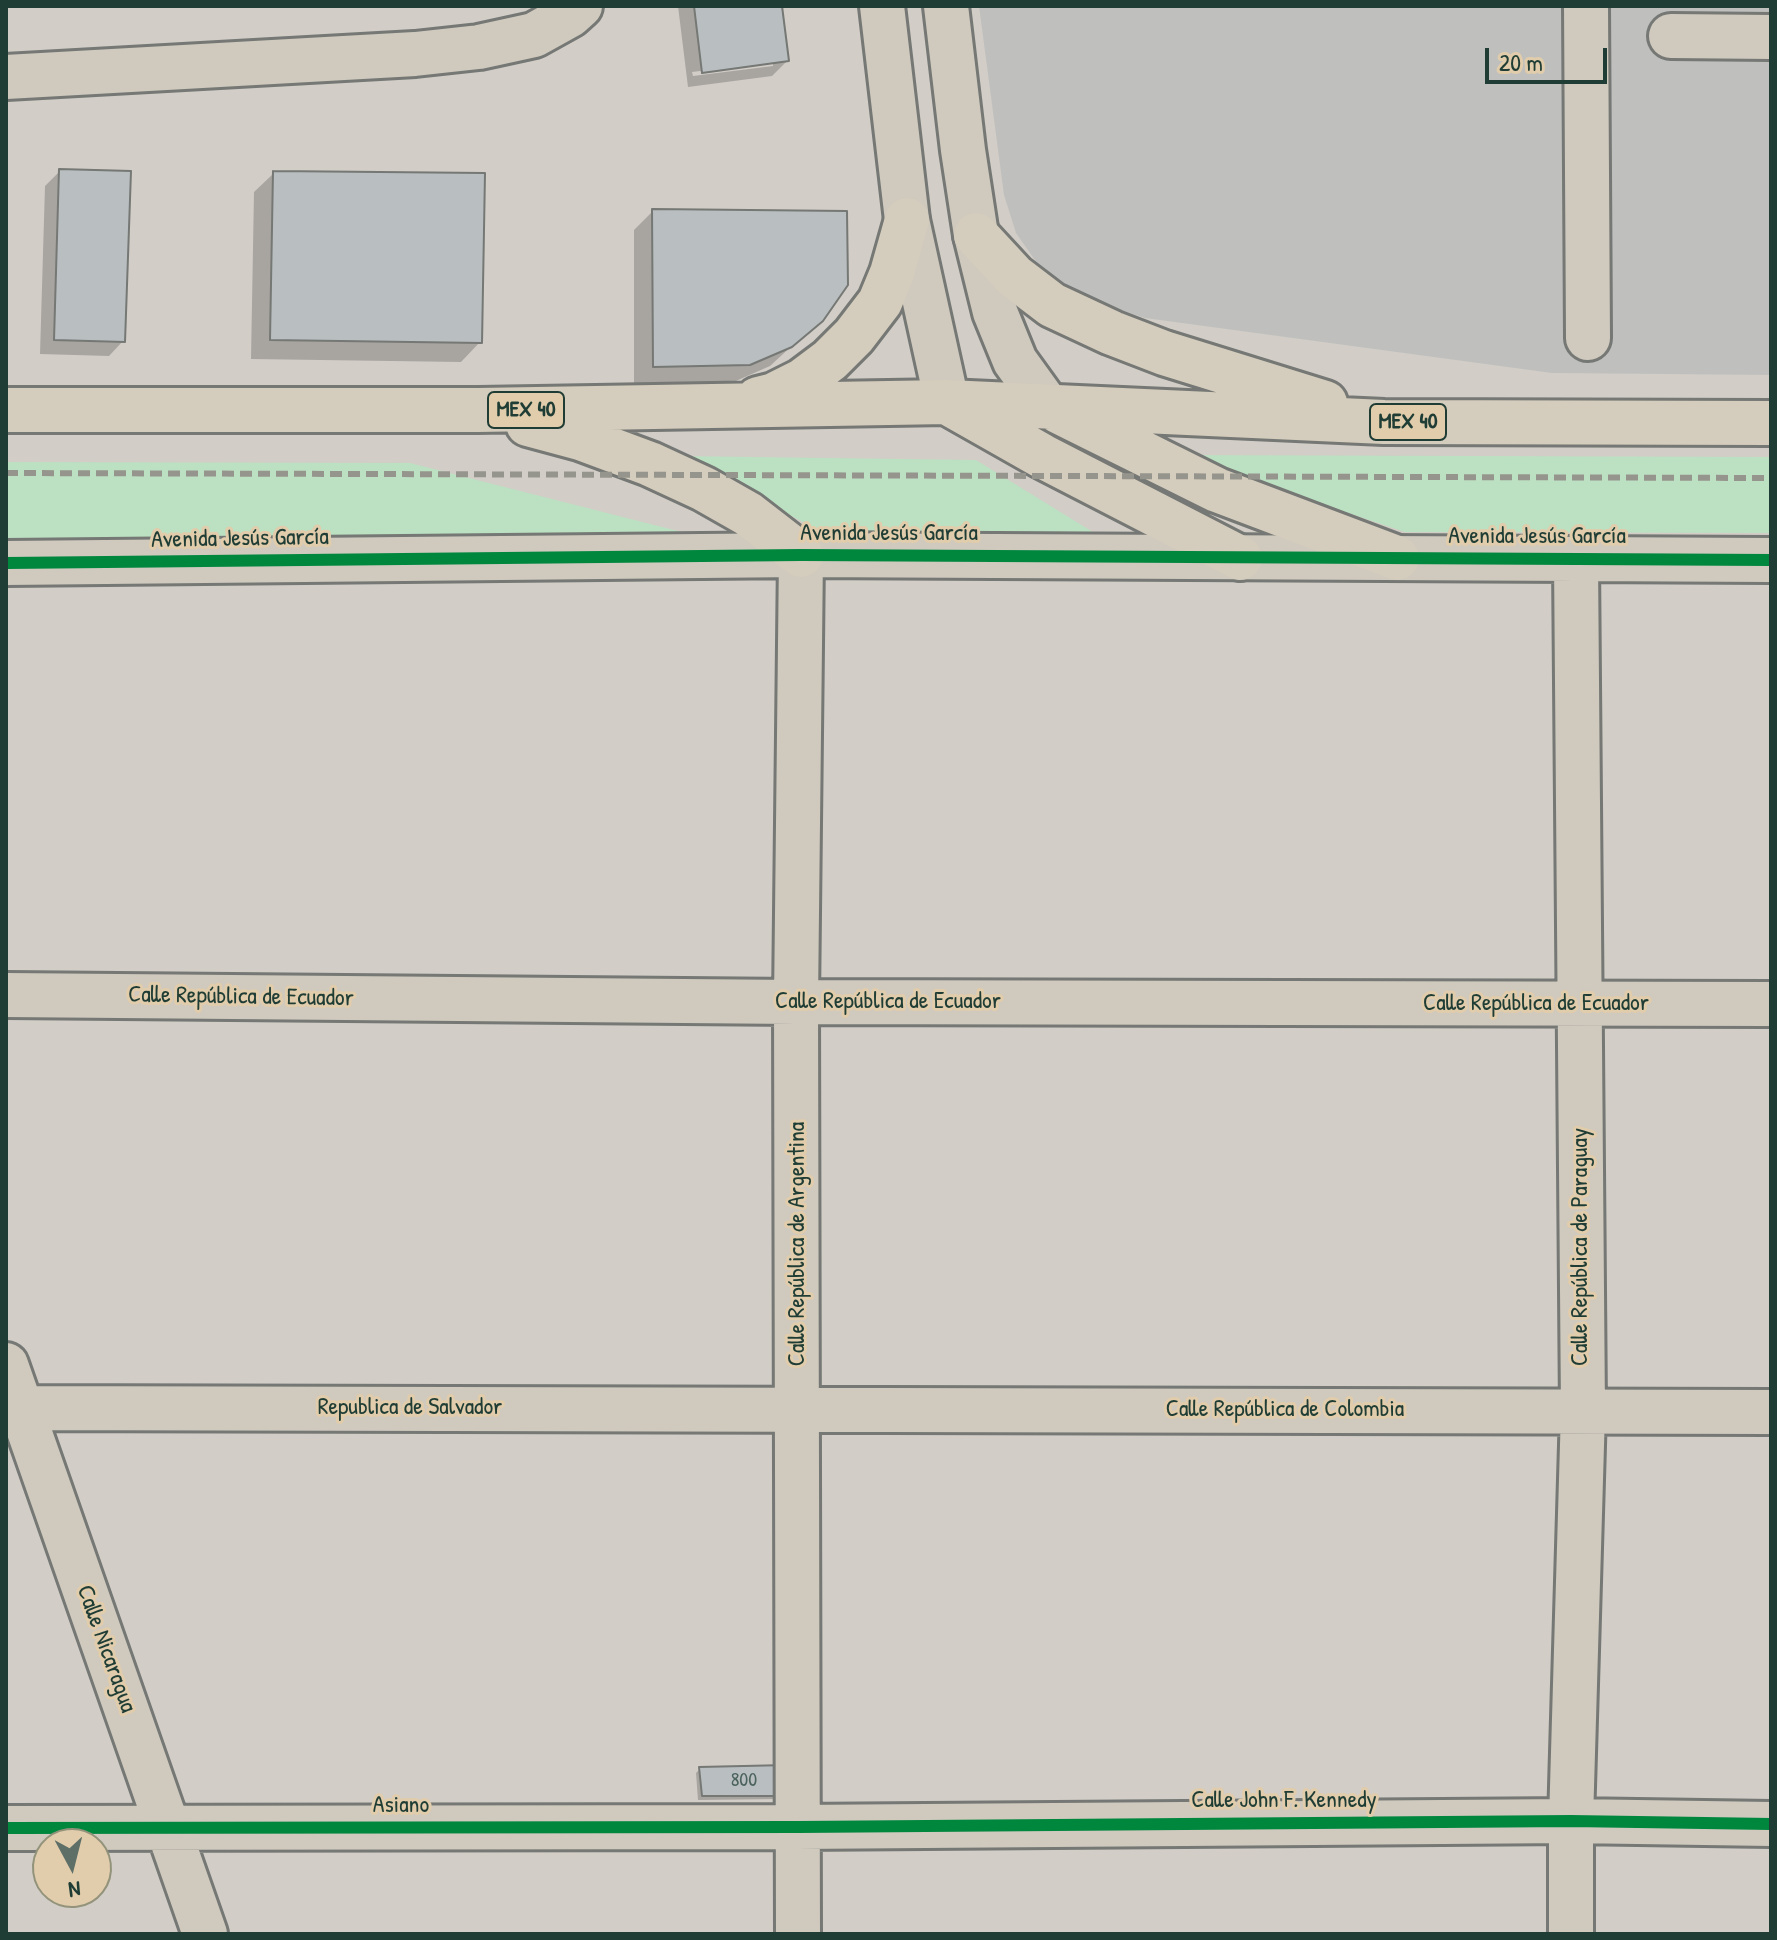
<!DOCTYPE html>
<meta charset="utf-8">
<style>
body{margin:0}
#map{position:relative;width:1777px;height:1940px;overflow:hidden;background:#d2cdc7;font-family:"Patrick Hand",sans-serif}
canvas{display:block}
.frame{position:absolute;inset:0;border:8px solid #1f3d34;pointer-events:none}
.north{position:absolute;left:32px;top:1828px;width:80px;height:80px;box-sizing:border-box;background:#e1ccab;border:2px solid #93937b;border-radius:50%;rotate:173deg;font-size:22px;font-weight:700;line-height:32px;text-align:center;color:#1f3d34}
.north::after{content:'';display:block;margin:auto;width:28px;height:36px;background:#5e6f67;clip-path:polygon(50% 0,100% 100%,50% 72%,0 100%)}
.scale{position:absolute;left:1485px;top:48px;width:122px;height:36px;box-sizing:border-box;border:4px solid #1f3d34;border-top:0;padding-left:10px;font-size:24px;line-height:28px;white-space:nowrap;color:#1f3d34;-webkit-text-stroke:6px #e1ccab;paint-order:stroke}
</style>
<div id="map">
<canvas width="1777" height="1940"></canvas>
<div class="frame"></div>
<div class="north">N</div>
<div class="scale">20 m</div>
</div>
<script>
const g = document.querySelector('canvas').getContext('2d');
g.lineJoin = 'round';
function fill(path, color) { g.fillStyle = color; g.fill(path, 'evenodd'); }
const shape = rows => new Path2D(rows.map(r => 'M' + r).join(''));
function trace(path, color, width, dash) { g.strokeStyle = color; g.lineWidth = width; g.lineCap = dash ? 'butt' : 'round'; g.setLineDash(dash || []); g.stroke(path); }
function drawText(font, color, halo, rows, align = 'center') {
  g.font = font + ' "Patrick Hand",sans-serif'; g.lineWidth = 6; g.setLineDash([]); g.textBaseline = 'middle'; g.strokeStyle = halo; g.fillStyle = color; for (const [text, x, y, turn = 0] of rows) {
    g.save(); g.translate(x, y); g.rotate((+turn || 0) * Math.PI / 180); g.textAlign = isNaN(turn) ? turn : align; if (halo) g.strokeText(text, 0, 0); g.fillText(text, 0, 0); g.restore();
  }
}
fill(shape([
 [979,6,1771,6,1771,375,1552,373,1145,318,1093,302,1061,284,1037,263,1016,233,1004,195]
]), '#bfc0be');
fill(shape([
 [1174,455,1771,457,1771,533,1405,532],
 [677,456,976,460,1101,537,977,549,818,530],
 [6,462,410,463,749,549,6,552]
]), '#bce0c2');
fill(shape([
 [678,6,780,6,787,61,772,76,688,87],
 [773,62,773,66,693,76,692,72],
 [60,171,123,341,109,356,40,354,45,186],
 [274,173,480,342,461,362,251,359,254,192],
 [653,211,821,319,770,366,729,384,634,385,634,230],
 [786,1767,781,1799,698,1800,696,1773,700,1769]
]), '#0003');
const building = shape([
 [694,6,782,6,789,61,702,73,694,6],
 [59,169,131,171,125,342,54,340,59,169],
 [273,171,485,173,482,343,270,340,273,171],
 [652,209,847,211,848,285,823,321,792,347,750,365,653,367,652,209],
 [788,1765,788,1796,702,1796,699,1767,788,1765]
]);
fill(building, '#b9bfc1');
trace(building, '#757874', 2);
const minor = shape([
 [882,6,907,220,947,402],
 [946,6,963,150,976,235,995,312,1015,361,1046,404],
 [1586,6,1588,338],
 [1671,36,1771,37],
 [6,77,415,54,479,47,534,35,570,15,580,6],
 [6,563,801,555,1771,560],
 [6,995,796,1002,1771,1004],
 [6,1365,205,1934],
 [6,1408,1771,1412],
 [6,1828,797,1827,1571,1821,1771,1824],
 [798,1934,796,1002,801,555],
 [1571,1934,1571,1821,1583,1411,1576,560]
]);
const major = shape([
 [976,235,1014,276,1052,305,1112,333,1164,353,1325,403],
 [758,399,774,395,802,381,830,360,854,336,880,302,892,273,907,220],
 [952,405,1042,456,1240,558],
 [6,410,478,410,947,402,1384,422,1771,423],
 [1058,411,1217,490,1397,558],
 [528,424,580,438,650,464,704,489,748,514,801,555]
]);
trace(minor, '#757874', 50);
trace(major, '#757874', 50);
trace(minor, '#cfc9be', 44);
trace(major, '#d4ccbc', 44);
trace(shape([
 [6,473,1771,478]
]), '#96958d', 6, [12, 6]);
trace(shape([
 [6,563,801,555,1771,560],
 [6,1828,797,1827,1571,1821,1771,1824]
]), '#00873e', 12);
drawText('20px', '#4c635d', null, [
 ["800",744,1781]
]);
for (const [x, y, w] of [
 [526,410,76],
 [1408,422,76]
]) { const box = new Path2D(); box.roundRect(x - w / 2, y - 18, w, 36, 6); g.fillStyle = '#e1ccab'; g.fill(box); trace(box, '#1f3d34', 2); }
drawText('bold 22px', '#1f3d34', null, [
 ["MEX 40",526,410],
 ["MEX 40",1408,422]
]);
drawText('24px', '#1f3d34', '#e1ccab', [
 ["Avenida Jesús García",889,534],
 ["Avenida Jesús García",1537,537],
 ["Avenida Jesús García",240,539,-1],
 ["Calle República de Ecuador",241,997,1],
 ["Calle República de Ecuador",888,1002],
 ["Calle República de Ecuador",1536,1004],
 ["Calle República de Argentina",798,1244,-90],
 ["Calle República de Paraguay",1581,1247,-90],
 ["Republica de Salvador",410,1408],
 ["Calle República de Colombia",1285,1410],
 ["Calle Nicaragua",106,1649,70],
 ["Calle John F. Kennedy",1284,1801],
 ["Asiano",401,1806]
]);
</script>
